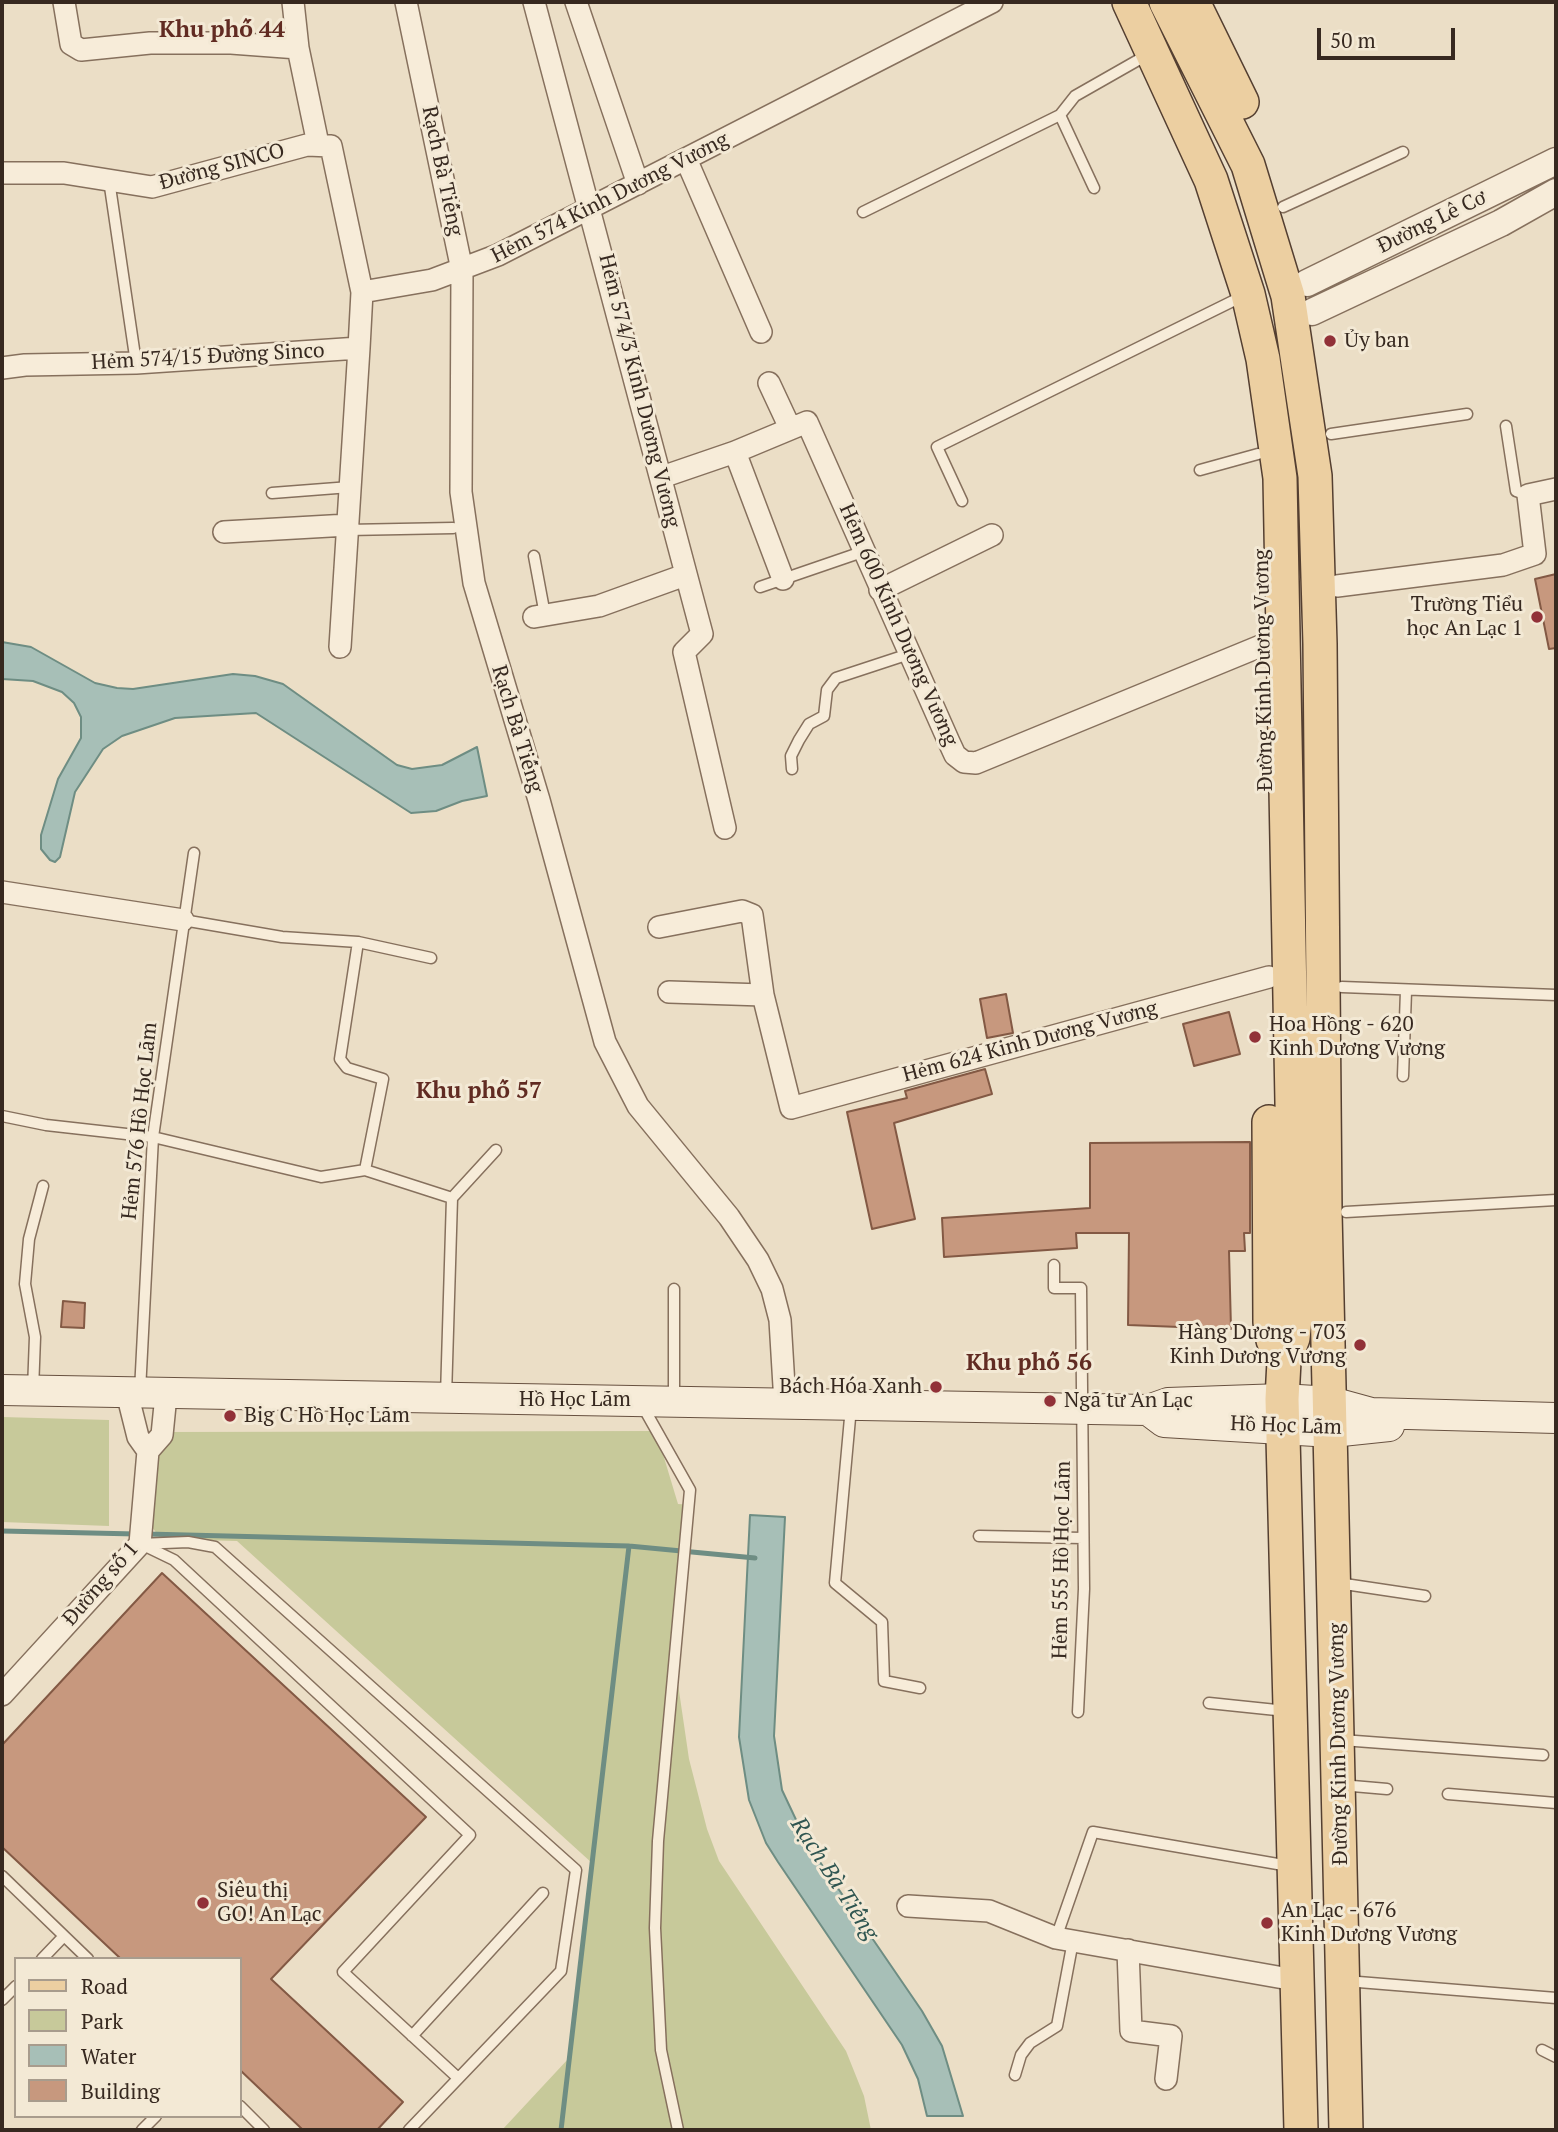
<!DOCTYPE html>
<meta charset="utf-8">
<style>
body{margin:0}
#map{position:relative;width:1558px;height:2132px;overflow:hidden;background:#ebdec6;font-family:"PT Serif",serif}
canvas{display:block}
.frame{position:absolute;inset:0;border:4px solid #372920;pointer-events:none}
.legend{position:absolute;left:14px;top:1957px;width:228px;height:161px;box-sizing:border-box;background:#f3e9d5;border:2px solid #a89c8d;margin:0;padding:9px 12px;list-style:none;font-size:21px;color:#372920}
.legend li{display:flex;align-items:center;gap:14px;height:35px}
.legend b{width:35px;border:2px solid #a89c8d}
.scale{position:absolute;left:1317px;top:28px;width:138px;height:32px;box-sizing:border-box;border:4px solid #372920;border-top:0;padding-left:9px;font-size:21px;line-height:24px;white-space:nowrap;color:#372920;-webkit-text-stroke:5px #f3e9d5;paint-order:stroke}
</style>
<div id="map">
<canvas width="1558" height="2132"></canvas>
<div class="frame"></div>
<ul class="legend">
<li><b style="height:9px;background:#eccfa1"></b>Road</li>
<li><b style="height:19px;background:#c7c99a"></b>Park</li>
<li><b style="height:19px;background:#a7bfb7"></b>Water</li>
<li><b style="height:19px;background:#c7987e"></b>Building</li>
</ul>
<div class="scale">50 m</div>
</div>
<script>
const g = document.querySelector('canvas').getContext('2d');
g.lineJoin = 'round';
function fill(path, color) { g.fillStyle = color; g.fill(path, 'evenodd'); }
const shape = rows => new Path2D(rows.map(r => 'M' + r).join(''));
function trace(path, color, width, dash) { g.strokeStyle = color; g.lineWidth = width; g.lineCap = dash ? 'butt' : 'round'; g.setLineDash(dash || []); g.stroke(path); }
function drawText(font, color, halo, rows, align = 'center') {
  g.font = font + ' "PT Serif",serif'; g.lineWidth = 6; g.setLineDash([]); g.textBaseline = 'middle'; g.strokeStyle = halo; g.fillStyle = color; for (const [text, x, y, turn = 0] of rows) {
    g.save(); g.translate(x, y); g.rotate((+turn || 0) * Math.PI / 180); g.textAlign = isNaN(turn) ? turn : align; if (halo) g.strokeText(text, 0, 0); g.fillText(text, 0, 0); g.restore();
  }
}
fill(shape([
 [2,1417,109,1420,109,1526,2,1522],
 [656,1431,678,1504,692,1505,678,1684,689,1759,707,1829,719,1861,846,2051,864,2096,871,2130,502,2130,569,2058,592,1863,237,1541,161,1539,148,1522,153,1451,169,1432]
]), '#c7c99a');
const water = shape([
 [2,642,31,647,95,683,117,688,133,689,233,674,255,676,283,684,397,765,412,769,442,765,477,747,487,796,462,801,436,811,411,813,256,713,175,718,122,736,103,749,75,792,60,857,55,862,50,860,41,849,41,835,58,779,81,738,81,717,74,703,62,692,33,681,2,679,2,642],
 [750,1515,785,1517,774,1736,782,1790,807,1843,922,2011,942,2046,963,2116,927,2116,918,2079,902,2045,778,1862,766,1843,749,1800,739,1737,750,1515]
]);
fill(water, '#a7bfb7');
trace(water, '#6e8d83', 2);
trace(shape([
 [2,1531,136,1534],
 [146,1534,629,1546,755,1558],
 [561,2130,629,1546]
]), '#6e8d83', 5);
const building = shape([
 [1556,574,1556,648,1549,649,1535,579,1556,574],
 [1006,994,1013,1033,987,1038,980,999,1006,994],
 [1229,1012,1240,1054,1194,1066,1183,1024,1229,1012],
 [985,1069,992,1094,894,1123,915,1219,872,1229,847,1112,907,1098,905,1091,985,1069],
 [1250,1142,1250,1233,1244,1233,1245,1251,1229,1251,1231,1329,1128,1325,1129,1233,1076,1233,1077,1248,944,1257,942,1218,1090,1208,1090,1143,1250,1142],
 [63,1301,85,1303,84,1328,61,1327,63,1301],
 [162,1573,426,1817,271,1979,403,2102,377,2130,303,2130,240,2070,240,1959,121,1959,2,1847,2,1745,162,1573]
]);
fill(building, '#c7987e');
trace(building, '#835944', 2);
const service = shape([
 [1060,115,1094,188],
 [109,180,136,363],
 [1283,207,1403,152],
 [863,212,1060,115,1075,96,1140,59],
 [1506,426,1516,491,1528,495],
 [1331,434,1467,414],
 [1200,470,1258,454],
 [272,493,350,487],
 [962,501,937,447,1235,300],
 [347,530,453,528],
 [534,556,545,615],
 [760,587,865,551],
 [792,769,791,756,799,740,809,724,824,716,827,690,836,678,909,654],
 [183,920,282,937,358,942,431,958],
 [358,942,340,1059,347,1068,383,1079,365,1170],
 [1342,987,1556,995],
 [1403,1076,1406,991],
 [2,1116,46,1125,153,1137,321,1177,365,1170,452,1198],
 [1346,1212,1556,1200],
 [1054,1265,1054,1288,1081,1288,1084,1589,1078,1712],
 [674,1289,674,1401],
 [33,1390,35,1337,25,1284,29,1239,43,1186],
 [140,1391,153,1137,194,853],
 [446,1396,452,1198,496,1150],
 [642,1405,690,1490,658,1841,655,1928,661,2050,678,2130],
 [851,1407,835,1583,882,1622,884,1681,920,1688],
 [979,1536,1083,1538],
 [140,1544,188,1542,215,1547,576,1870,561,1971,409,2130],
 [143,1545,174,1560,470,1835,343,1972,458,2078],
 [1338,1583,1425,1596],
 [1209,1703,1286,1711],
 [1342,1740,1543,1755],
 [1341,1785,1387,1789],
 [1448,1794,1556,1803],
 [2,1876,88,1959],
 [1056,1938,1093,1832,1289,1866],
 [42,1959,64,1936],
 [1346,1981,1556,1998],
 [2,2000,16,1986],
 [412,2036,543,1893],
 [1542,2050,1556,2057],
 [1015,2075,1021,2055,1030,2043,1057,2026,1073,1941],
 [240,2106,264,2130],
 [142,2130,156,2116]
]);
const minor = shape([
 [64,2,71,44,81,50,150,43,231,43,298,48],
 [293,2,298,48,318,144],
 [406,2,462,270,461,492,474,583,539,800,605,1042,638,1106,729,1217,758,1260,772,1289,780,1320,785,1403],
 [534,2,702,634,684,652,725,828],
 [576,2,638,184],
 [686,159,761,332],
 [2,173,64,173,152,187,307,145,331,146,362,292,359,348,136,363,25,365,2,368],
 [362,292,432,280,498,255,992,2],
 [769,383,790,428],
 [735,452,783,579],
 [662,477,735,452,807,422,949,742,955,755,964,762,976,763,1263,645],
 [224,532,348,525],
 [1337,586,1503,565,1535,554,1528,495,1556,489],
 [880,590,992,535],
 [534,617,599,606,685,575],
 [340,647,359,348],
 [2,892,183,920],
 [659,927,742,911,752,915,763,995,791,1108,1269,977],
 [669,992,763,995],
 [127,1393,138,1437,148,1451],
 [2,1695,140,1544,148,1451,162,1435,166,1395],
 [908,1906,989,1911,1056,1938,1295,1980],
 [1128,1950,1131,2031,1171,2036,1166,2079]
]);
const tertiary = shape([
 [1307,283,1556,161],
 [1312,312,1501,223,1556,192]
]);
const secondary = shape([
 [2,1390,1148,1410,1168,1403,1282,1399,1331,1402,1371,1413,1556,1418],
 [1152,1413,1164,1422,1332,1432,1389,1426]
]);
const primary = shape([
 [1129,2,1211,180,1248,294,1263,359,1280,478,1296,1310,1293,1338,1284,1361,1282,1399,1301,2130],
 [1166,2,1248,165,1288,296,1315,476,1320,644,1325,1212,1346,2130],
 [1193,2,1242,102],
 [1269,1122,1270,1322,1273,1340,1284,1361]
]);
trace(service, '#86705d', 13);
trace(minor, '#86705d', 24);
trace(tertiary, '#86705d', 29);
trace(secondary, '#685140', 32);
trace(primary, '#543f31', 36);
trace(service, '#f7ecd9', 10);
trace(minor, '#f7ecd9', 21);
trace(tertiary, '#f7ecd9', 26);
trace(secondary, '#f7ecd9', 30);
trace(primary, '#eccfa1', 33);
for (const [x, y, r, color] of [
 [1330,341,7,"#913138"],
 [1537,617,7,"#913138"],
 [1255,1037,7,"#913138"],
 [1360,1345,7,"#913138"],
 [936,1387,7,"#913138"],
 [1050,1401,7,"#913138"],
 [230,1416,7,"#913138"],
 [203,1903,7,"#913138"],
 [1267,1923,7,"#913138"]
]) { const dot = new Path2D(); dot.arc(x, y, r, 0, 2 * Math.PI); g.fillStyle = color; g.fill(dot); trace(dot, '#f3e9d5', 2.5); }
drawText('21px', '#372920', '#f3e9d5', [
 ["Đường SINCO",222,167,-15],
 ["Rạch Bà Tiếng",442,171,78],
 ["Hẻm 574 Kinh Dương Vương",610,198,-27],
 ["Đường Lê Cơ",1432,222,-26],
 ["Hẻm 574/15 Đường Sinco",208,357,-3],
 ["Hẻm 574/3 Kinh Dương Vương",639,391,76],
 ["Hẻm 600 Kinh Dương Vương",898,625,66],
 ["Đường Kinh Dương Vương",1264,670,-91],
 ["Rạch Bà Tiếng",517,729,73],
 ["Hẻm 624 Kinh Dương Vương",1030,1042,-15],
 ["Hẻm 576 Hồ Học Lãm",140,1121,-84],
 ["Hồ Học Lãm",575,1400],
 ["Hồ Học Lãm",1286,1426,2],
 ["Hẻm 555 Hồ Học Lãm",1062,1560,-89],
 ["Đường số 1",101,1584,-49],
 ["Đường Kinh Dương Vương",1339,1744,-91]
]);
drawText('21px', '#372920', '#f3e9d5', [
 ["Ủy ban",1344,341],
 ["Trường Tiểu",1523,605,"right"],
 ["học An Lạc 1",1523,629,"right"],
 ["Hoa Hồng - 620",1269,1025],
 ["Kinh Dương Vương",1269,1049],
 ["Hàng Dương - 703",1346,1333,"right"],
 ["Kinh Dương Vương",1346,1357,"right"],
 ["Bách Hóa Xanh",922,1387,"right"],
 ["Ngã tư An Lạc",1064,1401],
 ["Big C Hồ Học Lãm",244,1416],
 ["Siêu thị",217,1891],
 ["GO! An Lạc",217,1915],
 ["An Lạc - 676",1281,1911],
 ["Kinh Dương Vương",1281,1935]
], 'left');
drawText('bold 23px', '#612b22', '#f3e9d5', [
 ["Khu phố 44",222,30],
 ["Khu phố 57",479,1091],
 ["Khu phố 56",1029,1363]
]);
drawText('italic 23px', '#305651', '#f3e9d5', [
 ["Rạch Bà Tiếng",834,1879,57]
]);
</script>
